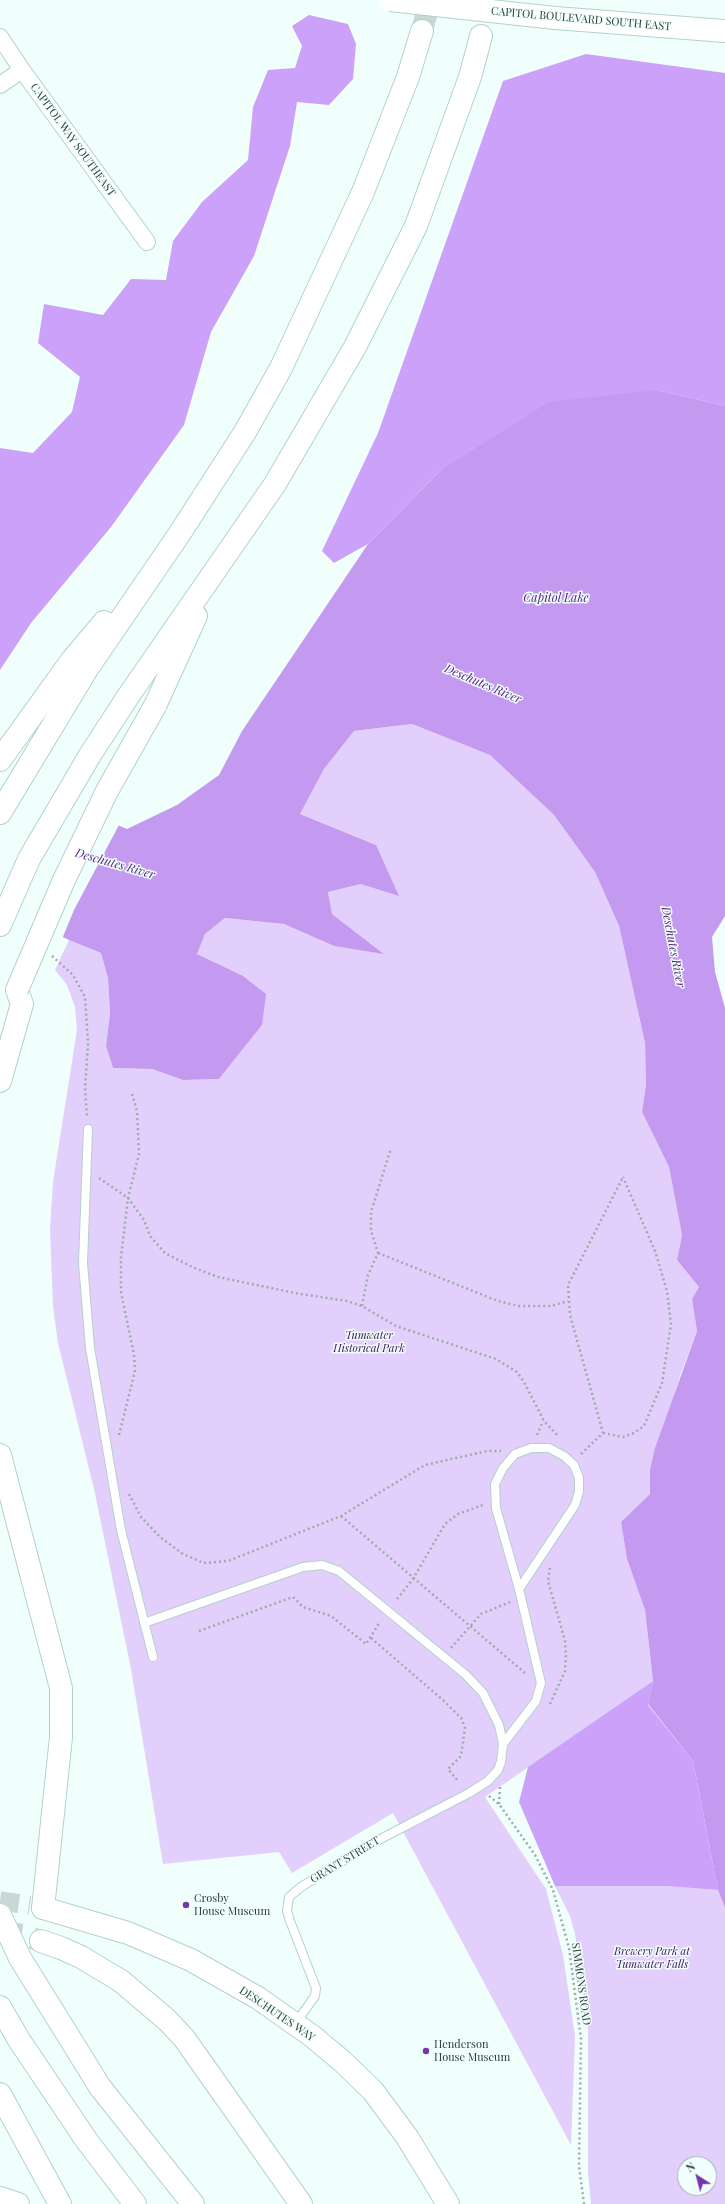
<!DOCTYPE html>
<style>
body{margin:0}
#map{position:relative;width:725px;height:2204px;overflow:hidden;background:#f1fffc;font-family:"Playfair Display",serif}
canvas{display:block}
.north{position:absolute;left:677px;top:2156px;width:40px;height:40px;box-sizing:border-box;background:#f1fffc;border:1px solid #a3b1ae;border-radius:50%;rotate:324deg;font-size:11px;font-weight:700;line-height:16px;text-align:center;color:#2e3c39}
.north::after{content:'';display:block;margin:auto;width:14px;height:18px;background:#7737ac;clip-path:polygon(50% 0,100% 100%,50% 72%,0 100%)}
</style>
<div id="map">
<canvas width="725" height="2204"></canvas>
<div class="north">N</div>
</div>
<script>
const g = document.querySelector('canvas').getContext('2d');
g.lineJoin = 'round';
function fill(path, color) { g.fillStyle = color; g.fill(path, 'evenodd'); }
const shape = rows => new Path2D(rows.map(r => 'M' + r).join(''));
function trace(path, color, width, dash) { g.strokeStyle = color; g.lineWidth = width; g.lineCap = dash ? 'butt' : 'round'; g.setLineDash(dash || []); g.stroke(path); }
function drawText(font, color, halo, rows, align = 'center') {
  g.font = font + ' "Playfair Display",serif'; g.lineWidth = 3; g.setLineDash([]); g.textBaseline = 'middle'; g.strokeStyle = halo; g.fillStyle = color; for (const [text, x, y, turn = 0] of rows) {
    g.save(); g.translate(x, y); g.rotate((+turn || 0) * Math.PI / 180); g.textAlign = isNaN(turn) ? turn : align; if (halo) g.strokeText(text, 0, 0); g.fillText(text, 0, 0); g.restore();
  }
}
fill(shape([
 [412,724,490,755,554,815,595,872,619,926,645,1043,646,1085,642,1112,669,1167,682,1235,677,1260,699,1287,692,1299,697,1331,681,1373,650,1470,650,1494,621,1522,627,1559,645,1610,653,1681,485,1797,546,1889,563,1955,575,2036,571,2145,393,1813,292,1873,279,1852,163,1864,131,1669,94,1489,58,1343,53,1307,50,1230,53,1182,77,1030,75,1007,67,985,55,970,69,940,101,953,108,978,110,1013,106,1046,113,1068,152,1069,183,1080,219,1079,262,1025,214,962,197,954,205,934,225,918,284,924,334,946,383,953,332,914,328,892,361,884,376,845,300,814,324,769,354,731],
 [555,1886,666,1886,718,1890,725,1908,725,2204,591,2204,588,2172,588,2030,575,1934,570,1916],
 [685,2164,709,2164,709,2188,685,2188]
]), '#e3cffb');
fill(shape([
 [309,15,348,24,356,44,353,79,329,105,297,102,290,146,254,256,211,332,184,425,111,527,31,623,0,670,0,448,33,453,72,412,80,377,38,343,44,304,103,315,131,279,166,280,173,241,202,202,248,160,253,107,268,70,295,68,302,46,292,26],
 [586,54,725,73,725,406,657,390,441,470,368,544,334,563,322,551,378,433,503,81],
 [653,1681,648,1705,693,1761,718,1890,666,1886,555,1886,519,1802,528,1767]
]), '#cca1f9');
fill(shape([
 [657,390,725,406,725,916,712,937,715,972,725,1008,725,1908,718,1890,693,1761,648,1704,653,1681,645,1610,627,1559,621,1522,650,1494,650,1470,655,1448,697,1331,692,1299,699,1287,677,1260,682,1235,669,1167,642,1112,646,1085,645,1043,619,926,595,872,554,815,490,755,412,724,354,731,324,769,300,814,376,845,399,896,361,884,328,892,332,914,384,954,334,946,284,924,225,918,205,934,197,954,243,976,266,994,262,1025,219,1079,183,1080,152,1069,113,1068,106,1046,110,1013,108,978,101,953,69,940,0,907,0,775,127,829,177,805,219,775,242,731,368,544,441,470,549,402]
]), '#c49af1');
fill(shape([
 [0,773,120,823,74,910,62,939,0,909]
]), '#f1fffc');
trace(shape([
 [0,1901,30,1905]
]), '#cad8d5', 19, [19, 10]);
trace(shape([
 [422,31,430,0],
 [0,1932,23,1935,41,1941]
]), '#cad8d5', 22, [22, 11]);
const service = shape([
 [88,1129,83,1263,90,1348,121,1530,153,1657],
 [144,1623,303,1567,322,1565,339,1571,466,1675,483,1693,499,1725,503,1744,501,1762,498,1770,488,1781,469,1793,365,1847,301,1887,289,1897,287,1911,290,1921,316,1988,315,1996,295,2024],
 [503,1744,536,1701,541,1683,519,1589,496,1508,495,1484,503,1468,515,1454,531,1448,549,1448,564,1456,574,1465,579,1478,579,1492,575,1505,519,1589]
]);
const minor = shape([
 [0,37,22,70,147,242],
 [0,85,22,70]
]);
const secondary = shape([
 [555,18,725,31],
 [43,1908,128,1933,191,1960,258,1998,312,2036,342,2061,373,2091,407,2137,448,2204]
]);
const motorway = shape([
 [155,706,196,616],
 [0,760,72,660,104,622],
 [0,813,87,669,180,533,245,432,281,368,363,192,408,77,422,31],
 [0,925,29,859,90,755,129,695,275,484,355,347,416,226,470,77,481,36],
 [0,1081,22,1004,17,990],
 [0,1455,61,1688,61,1737,43,1908],
 [41,1941,61,1948,81,1957,121,1981,167,2020,184,2038,301,2204],
 [20,1958,100,2087,193,2204],
 [0,2007,19,2040,87,2141,135,2204],
 [0,2094,60,2204],
 [0,2198,18,2204]
]);
trace(service, '#b1d2cc', 10);
trace(minor, '#b1d2cc', 18);
trace(secondary, '#b1d2cc', 24);
trace(motorway, '#b1d2cc', 24);
trace(shape([
 [52,956,73,975,85,997,88,1044,85,1088,87,1116],
 [99,1178,128,1198,144,1220,150,1236,165,1253,192,1267,218,1277,295,1293,347,1301,362,1306,396,1326,496,1359,517,1372,524,1382,544,1421,559,1437],
 [378,1253,498,1301,519,1306,551,1306,568,1301],
 [362,1306,368,1275,378,1253,371,1231,371,1212,391,1148],
 [603,1433,623,1437,634,1433,644,1426,662,1383,671,1324,667,1291,655,1251,623,1177],
 [119,1435,135,1371,134,1355,121,1292,121,1257,128,1198,139,1154,137,1111,132,1094],
 [537,1435,543,1421],
 [581,1454,603,1433,570,1315,568,1285,623,1177],
 [129,1494,141,1517,160,1537,183,1554,204,1563,228,1561,341,1516,425,1465,487,1451,501,1451],
 [341,1516,525,1673],
 [397,1599,413,1579,445,1524,458,1514,483,1505],
 [199,1631,293,1597,303,1607,331,1616,366,1644,380,1622],
 [371,1638,444,1701,461,1718,465,1728,461,1756,448,1769,459,1782],
 [451,1648,481,1614,510,1602],
 [550,1704,565,1671,566,1655,565,1641,548,1581,550,1567],
 [489,1796,499,1804,535,1855,553,1890,569,1948,581,2039,579,2166,584,2204],
 [499,1804,500,1787]
]), '#9eaca9', 2.5, [2, 3]);
trace(service, '#fff', 8);
trace(minor, '#fff', 16);
trace(secondary, '#fff', 22);
trace(motorway, '#fff', 22);
const secondaryBridge = shape([
 [390,0,555,18]
]);
const motorwayBridge = shape([
 [17,990,64,880,107,791,155,706],
 [0,1915,20,1958]
]);
trace(secondaryBridge, '#b1d2cc', 24, []);
trace(motorwayBridge, '#b1d2cc', 24, []);
trace(secondaryBridge, '#fff', 22);
trace(motorwayBridge, '#fff', 22);
for (const [x, y, r, color] of [
 [186,1905,4,"#7737ac"],
 [426,2051,4,"#7737ac"]
]) { const dot = new Path2D(); dot.arc(x, y, r, 0, 2 * Math.PI); g.fillStyle = color; g.fill(dot); trace(dot, '#f1fffc', 1.5); }
drawText('11px', '#2e3c39', '#f1fffc', [
 ["CAPITOL BOULEVARD SOUTH EAST",581,19,5],
 ["CAPITOL WAY SOUTHEAST",73,140,54],
 ["GRANT STREET",345,1860,-31],
 ["SIMMONS ROAD",581,1984,82],
 ["DESCHUTES WAY",277,2014,34]
]);
drawText('italic 11px', '#3d115d', '#f1fffc', [
 ["Tumwater",369,1336],
 ["Historical Park",369,1349],
 ["Brewery Park at",652,1952],
 ["Tumwater Falls",652,1965]
]);
drawText('11px', '#2e3c39', '#f1fffc', [
 ["Crosby",194,1899],
 ["House Museum",194,1912],
 ["Henderson",434,2045],
 ["House Museum",434,2058]
], 'left');
drawText('italic 12px', '#592084', '#f1fffc', [
 ["Capitol Lake",556,598],
 ["Deschutes River",483,684,23],
 ["Deschutes River",115,864,16],
 ["Deschutes River",673,947,79]
]);
</script>
